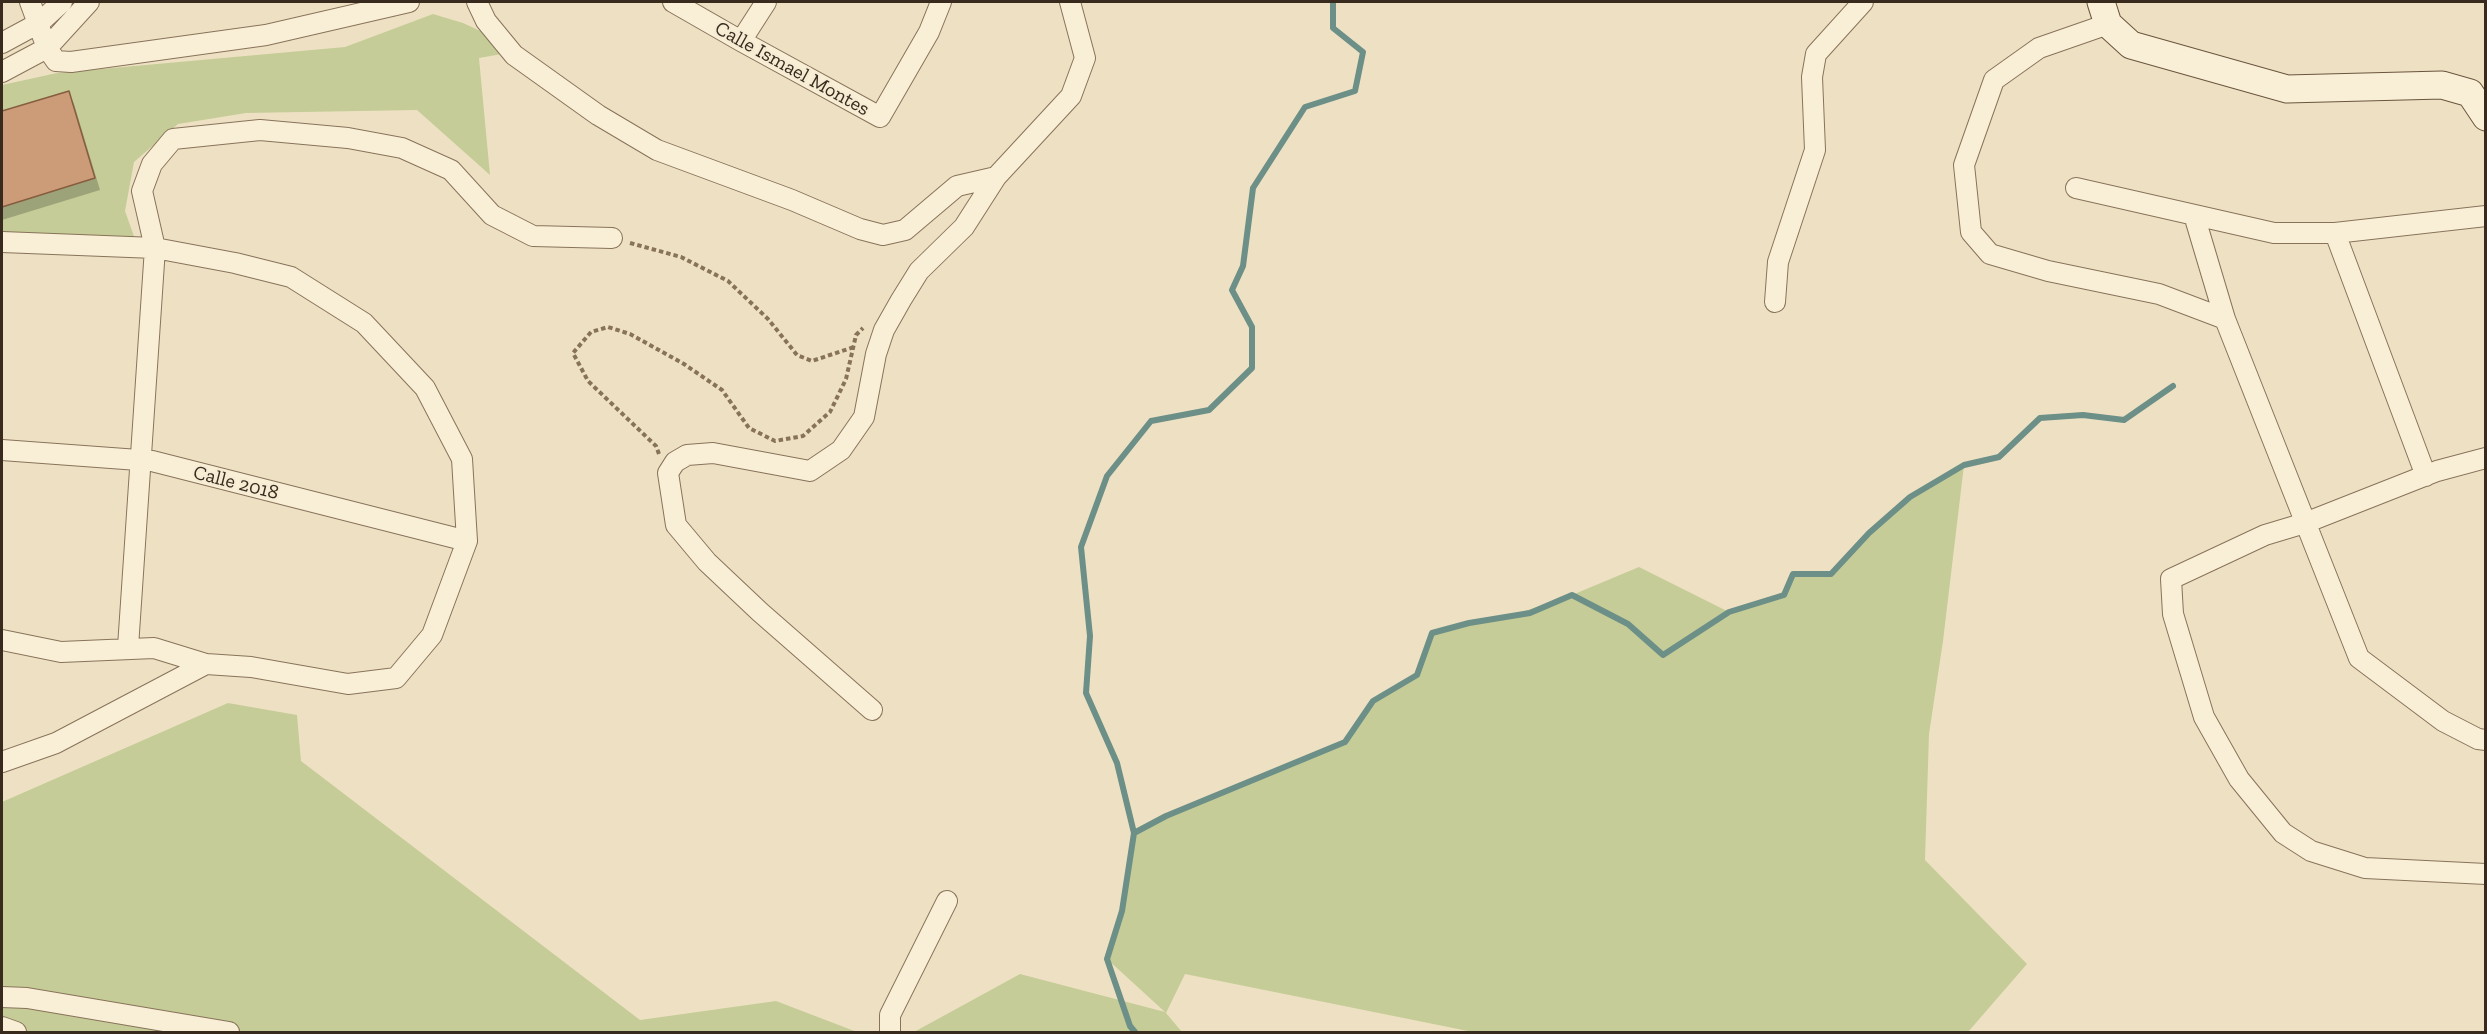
<!DOCTYPE html>
<style>
body{margin:0}
#map{position:relative;width:2487px;height:1034px;overflow:hidden;background:#eee1c3;font-family:"Zilla Slab",serif}
canvas{display:block}
.frame{position:absolute;inset:0;border:3px solid #382b1e;pointer-events:none}
</style>
<div id="map">
<canvas width="2487" height="1034"></canvas>
<div class="frame"></div>
</div>
<script>
const g = document.querySelector('canvas').getContext('2d');
g.lineJoin = 'round';
function fill(path, color) { g.fillStyle = color; g.fill(path, 'evenodd'); }
const shape = rows => new Path2D(rows.map(r => 'M' + r).join(''));
function trace(path, color, width, dash) { g.strokeStyle = color; g.lineWidth = width; g.lineCap = dash ? 'butt' : 'round'; g.setLineDash(dash || []); g.stroke(path); }
function drawText(font, color, halo, rows, align = 'center') {
  g.font = font + ' "Zilla Slab",serif'; g.lineWidth = 4.5; g.setLineDash([]); g.textBaseline = 'middle'; g.strokeStyle = halo; g.fillStyle = color; for (const [text, x, y, turn = 0] of rows) {
    g.save(); g.translate(x, y); g.rotate((+turn || 0) * Math.PI / 180); g.textAlign = isNaN(turn) ? turn : align; if (halo) g.strokeText(text, 0, 0); g.fillText(text, 0, 0); g.restore();
  }
}
fill(shape([
 [433,14,463,23,489,35,502,54,479,58,490,175,417,110,246,113,178,124,134,162,125,211,135,239,2,233,2,85,57,73,345,47],
 [1964,465,1943,641,1929,734,1925,860,2027,964,1968,1032,1473,1032,1185,974,1166,1013,1182,1032,914,1032,1020,974,1165,1012,1107,959,1122,911,1134,833,1166,816,1345,742,1373,701,1417,675,1432,633,1469,623,1510,616,1572,595,1639,567,1729,612,1784,595,1793,574,1831,574,1869,533,1910,497],
 [228,703,297,715,301,761,640,1020,776,1001,857,1032,3,1032,2,802]
]), '#c5cc97');
fill(shape([
 [68,93,74,104,100,190,2,220,2,113]
]), '#0003');
trace(shape([
 [1134,833,1166,816,1345,742,1373,701,1417,675,1432,633,1469,623,1530,613,1572,595,1628,624,1663,655,1729,612,1784,595,1793,574,1831,574,1869,533,1910,497,1964,465,1999,457,2040,418,2083,415,2124,420,2173,386],
 [1135,1032,1130,1026,1107,959,1122,911,1134,833,1117,763,1086,693,1090,636,1081,547,1107,476,1151,421,1209,410,1252,368,1252,327,1232,290,1243,266,1253,188,1305,107,1355,91,1363,52,1333,28,1333,2]
]), '#6c8f87', 6);
const building = shape([
 [69,91,95,178,2,207,2,111,69,91]
]);
fill(building, '#cc9c79');
trace(building, '#875d40', 1.5);
const street = shape([
 [30,2,47,48,56,61,71,62,266,35,409,2],
 [477,2,486,21,514,55,598,115,657,150,792,200,860,229,883,235,905,230,957,186,996,177,1071,96,1085,58,1070,2],
 [673,2,741,41,880,117,929,32,941,2],
 [2108,24,2039,48,1994,80,1964,165,1971,232,1990,254,2048,271,2159,294,2225,319,2359,658,2443,721,2478,739,2486,740],
 [741,41,766,2],
 [2,43,39,23,62,2],
 [2,72,47,48,89,2],
 [2076,188,2274,233,2335,233,2486,216],
 [2194,215,2225,319],
 [2335,233,2426,476],
 [2,242,155,248,235,263,291,277,364,323,425,388,462,459,467,541,432,635,396,678,348,684,251,667,206,664,56,743,2,762],
 [1775,302,1778,262,1815,150,1812,77,1816,54,1863,2],
 [2,450,152,461,467,541],
 [2486,458,2437,471,2305,523,2265,535,2171,579,2173,614,2204,717,2239,779,2283,833,2311,851,2365,868,2486,874],
 [2,640,61,652,154,648,206,664],
 [128,647,155,248,142,191,152,164,173,139,260,130,348,138,402,148,451,170,492,215,533,236,612,238],
 [872,710,760,612,707,562,676,525,668,473,675,462,687,455,713,453,810,471,841,450,864,417,876,354,884,330,901,300,919,271,964,227,996,177],
 [2,997,27,998,229,1032],
 [2,1027,16,1032],
 [890,1032,890,1015,947,901]
]);
const secondary = shape([
 [2101,2,2108,24,2131,45,2287,89,2442,85,2470,93,2486,117]
]);
trace(street, '#88735a', 22);
trace(secondary, '#6a543d', 29);
trace(shape([
 [630,243,681,257,728,281,768,319,797,355,812,361,854,347],
 [659,454,656,446,588,381,573,353,591,332,608,327,630,334,684,364,722,390,749,428,775,441,803,436,830,412,846,379,856,335,863,328]
]), '#88735a', 4, [4.5, 3]);
trace(street, '#f9efd7', 20);
trace(secondary, '#f9efd7', 27);
drawText('20px', '#382b1e', '#f5ecd3', [
 ["Calle Ismael Montes",792,69,29],
 ["Calle 2018",236,483,14]
]);
</script>
